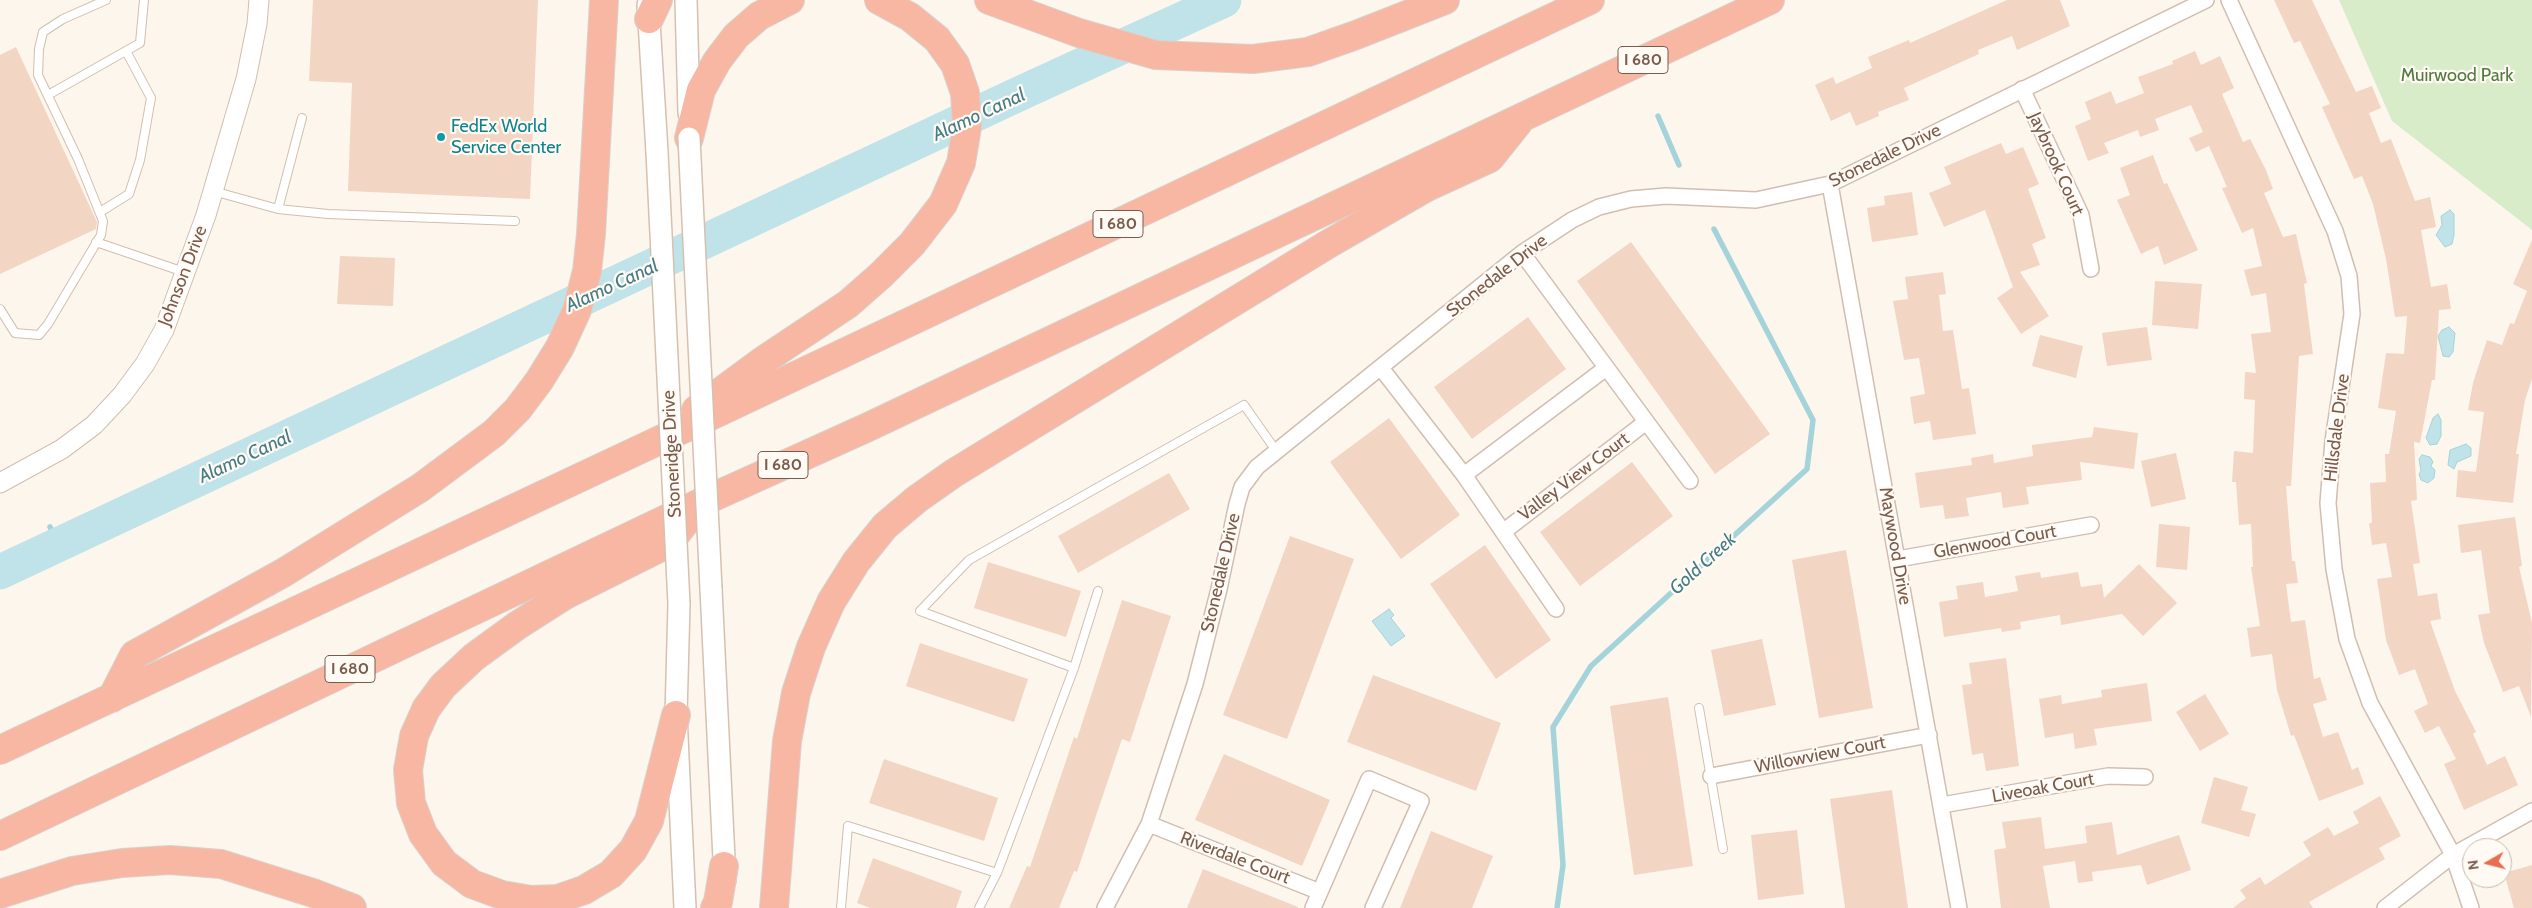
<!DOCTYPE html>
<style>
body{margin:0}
#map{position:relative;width:2532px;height:908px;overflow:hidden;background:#fdf6ec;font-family:Cabin,sans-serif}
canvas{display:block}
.north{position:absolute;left:2462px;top:838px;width:50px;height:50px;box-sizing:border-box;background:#fffaf3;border:1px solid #cabbb1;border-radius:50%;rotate:262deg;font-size:14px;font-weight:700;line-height:20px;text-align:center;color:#7a5c4d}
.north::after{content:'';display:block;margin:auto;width:18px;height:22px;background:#e76f51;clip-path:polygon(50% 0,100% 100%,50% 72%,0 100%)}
</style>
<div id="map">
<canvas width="2532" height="908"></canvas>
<div class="north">N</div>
</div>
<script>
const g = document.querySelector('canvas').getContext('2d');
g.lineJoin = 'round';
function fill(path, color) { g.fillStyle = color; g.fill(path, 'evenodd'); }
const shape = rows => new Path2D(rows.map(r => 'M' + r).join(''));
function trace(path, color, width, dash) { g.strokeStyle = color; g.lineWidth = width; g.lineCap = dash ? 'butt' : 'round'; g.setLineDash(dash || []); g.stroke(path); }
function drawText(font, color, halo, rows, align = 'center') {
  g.font = font + ' Cabin,sans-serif'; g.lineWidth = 4.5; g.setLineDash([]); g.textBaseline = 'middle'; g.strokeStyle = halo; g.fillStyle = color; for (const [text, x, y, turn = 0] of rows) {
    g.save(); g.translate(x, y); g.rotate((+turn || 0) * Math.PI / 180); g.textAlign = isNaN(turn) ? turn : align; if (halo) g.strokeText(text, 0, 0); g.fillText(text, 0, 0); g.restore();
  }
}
fill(shape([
 [2339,0,2532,0,2532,230,2392,121]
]), '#d8ecc9');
const water = shape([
 [2450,210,2454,214,2454,235,2452,244,2445,247,2436,235,2442,225,2441,216,2450,210],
 [2449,327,2455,333,2453,352,2449,357,2443,356,2438,336,2442,330,2449,327],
 [2438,414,2441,420,2441,436,2437,444,2430,445,2426,438,2433,418,2438,414],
 [2466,444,2471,448,2471,456,2457,462,2454,469,2448,465,2450,450,2466,444],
 [2422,455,2430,457,2433,462,2431,466,2435,470,2434,478,2428,483,2421,480,2419,474,2421,471,2419,459,2422,455],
 [1389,609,1394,615,1391,618,1405,636,1391,646,1372,621,1389,609]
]);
fill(water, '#bfe3e8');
trace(water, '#a5d3da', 1);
trace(shape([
 [1658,116,1679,165],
 [50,527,59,544],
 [1557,908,1563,865,1553,727,1591,666,1807,469,1813,420,1714,229]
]), '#a5d3da', 5.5);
trace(shape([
 [0,572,1023,92,1224,0]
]), '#bfe3e8', 35);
fill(shape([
 [313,0,538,0,530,199,348,191,352,83,309,81],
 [2007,0,2060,0,2070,26,2017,50,2012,36,1978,50,1979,54,1904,88,1909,100,1878,112,1879,116,1856,126,1850,112,1831,121,1815,85,1833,77,1836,84,1872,68,1868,57,1909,40,1910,43],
 [2274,0,2312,0,2356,92,2372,86,2381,108,2369,113,2381,143,2391,139,2415,201,2430,197,2436,227,2421,230,2431,287,2447,284,2451,309,2439,310,2435,380,2432,380,2420,443,2414,442,2417,500,2411,501,2420,563,2413,564,2418,596,2437,593,2441,619,2430,621,2455,691,2476,732,2473,734,2487,765,2505,756,2518,785,2464,810,2444,764,2456,759,2439,726,2425,733,2414,711,2428,704,2415,669,2399,675,2386,640,2377,579,2392,577,2386,543,2372,545,2369,523,2372,523,2370,483,2386,482,2385,454,2389,454,2396,411,2378,408,2386,353,2404,354,2407,316,2395,317,2386,259,2373,204,2362,176,2354,179,2322,107,2330,104,2300,41,2294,43],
 [16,47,97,222,96,229,0,274,0,55],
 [2195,51,2201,65,2220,56,2234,88,2222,94,2243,142,2250,139,2266,170,2273,189,2264,193,2283,237,2296,234,2307,283,2304,284,2313,354,2299,356,2291,486,2286,486,2292,561,2295,561,2298,583,2286,584,2291,622,2305,620,2314,679,2320,677,2327,700,2313,704,2323,737,2338,732,2352,770,2358,767,2364,784,2319,801,2294,735,2291,736,2277,690,2272,654,2251,657,2247,628,2260,626,2251,567,2253,567,2251,524,2239,525,2236,482,2232,482,2234,451,2253,453,2255,400,2244,399,2245,372,2256,373,2251,334,2271,332,2266,293,2251,296,2244,270,2262,266,2253,228,2242,233,2222,188,2227,187,2209,146,2196,152,2189,138,2203,132,2191,105,2155,119,2159,130,2140,137,2138,130,2104,143,2109,153,2088,161,2075,126,2091,119,2085,102,2111,91,2116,104,2144,93,2138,77,2173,64,2172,61],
 [2001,143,2006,154,2023,147,2039,184,2028,189,2046,238,2032,244,2040,265,2020,272,2049,316,2021,334,1997,298,2013,287,1985,210,1944,227,1929,193,1951,184,1944,167],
 [2153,155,2164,184,2167,183,2198,250,2164,265,2158,246,2141,254,2117,200,2130,195,2120,168],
 [1912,192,1918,235,1872,242,1867,208,1885,205,1884,196],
 [2532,240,2532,379,2525,400,2516,454,2519,454,2513,503,2456,497,2458,470,2476,472,2484,412,2468,410,2473,383,2487,340,2502,345,2510,323,2514,324,2527,291,2513,284],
 [1631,242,1770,434,1715,474,1577,281],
 [340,256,395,258,393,306,337,304],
 [1943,272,1946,294,1939,295,1943,331,1953,330,1962,389,1969,388,1976,434,1933,440,1930,421,1914,424,1910,397,1925,394,1919,358,1904,360,1893,301,1908,299,1905,277],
 [2155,281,2202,284,2198,329,2152,325],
 [1528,317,1566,369,1472,439,1434,387],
 [2147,327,2152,360,2107,366,2102,333],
 [2040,335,2083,346,2076,378,2032,366],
 [1389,418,1460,515,1401,559,1330,462],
 [2094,427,2138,433,2134,469,2080,462,2082,480,2026,487,2029,504,2003,508,2001,492,1966,498,1969,516,1945,519,1943,505,1920,508,1915,473,1972,465,1971,458,1993,454,1994,463,2033,456,2032,445,2092,437],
 [2176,453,2186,499,2151,507,2141,461],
 [1632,462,1673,516,1580,586,1540,532],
 [1169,473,1190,509,1078,573,1058,536],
 [2515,517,2522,566,2519,567,2532,623,2531,717,2519,686,2503,692,2484,643,2478,615,2490,613,2481,550,2461,553,2458,525],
 [2159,524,2190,527,2187,570,2156,567],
 [1290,536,1354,559,1287,739,1223,715],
 [1485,545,1551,640,1496,679,1430,584],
 [1846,550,1873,708,1819,718,1792,560],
 [988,562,1081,591,1066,637,974,608],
 [2139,564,2177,603,2143,636,2122,614,2061,625,2060,615,2020,622,2021,629,2002,632,2001,628,1944,637,1939,602,1958,599,1956,586,1983,582,1985,597,2018,591,2015,576,2040,572,2041,578,2078,572,2081,587,2102,584,2104,598],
 [1122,600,1171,616,1130,742,1122,739,1077,872,1074,871,1059,908,1009,908,1027,866,1030,867,1074,737,1077,739],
 [1762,639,1776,705,1724,716,1711,650],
 [920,643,1028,679,1014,722,906,686],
 [2006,658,2019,766,1986,771,1983,753,1972,755,1962,685,1972,684,1969,663],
 [1373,675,1501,723,1476,791,1347,742],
 [2147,683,2152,721,2094,729,2097,745,2075,749,2073,733,2045,738,2039,699,2061,695,2062,704,2102,697,2101,690],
 [2205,694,2229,734,2200,751,2176,712],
 [1668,697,1693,866,1634,875,1610,706],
 [1224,754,1330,800,1302,866,1195,820],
 [884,759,998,798,984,841,869,803],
 [2214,777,2248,787,2241,810,2256,814,2249,837,2201,823],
 [1892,790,1908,908,1845,908,1830,799],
 [2380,796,2401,836,2379,848,2385,859,2309,902,2313,908,2233,908,2246,898,2240,890,2260,877,2265,885,2311,855,2303,842,2328,827,2334,836,2359,823,2353,812],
 [2041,817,2045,849,2087,843,2085,826,2112,822,2117,855,2179,835,2191,870,2147,885,2141,865,2092,872,2093,881,2078,883,2075,861,2043,866,2050,908,2001,908,1994,850,2006,848,2002,822],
 [1797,830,1804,894,1758,900,1751,835],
 [1431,831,1493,856,1472,908,1400,908],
 [873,858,962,891,956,908,870,908,857,903],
 [2532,865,2532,908,2514,908,2504,873],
 [1203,869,1298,907,1298,908,1187,908]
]), '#f3d5c3');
const service = shape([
 [48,95,140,43,144,0],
 [213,191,278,209,302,118],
 [278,209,328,214,515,221],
 [100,212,129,194,140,160,151,98,126,51],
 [96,242,184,272],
 [0,309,15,333,39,335,48,324,101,235,103,221,78,159,38,75,39,49,43,32,63,19,106,0],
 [1074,668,920,611,969,560,1244,405,1277,452],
 [1699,708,1723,849],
 [841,908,848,826,997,873],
 [979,908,997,873,1074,668,1098,591]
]);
const minor = shape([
 [2229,0,2335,231,2349,276,2352,314,2333,441,2328,503,2334,569,2347,639,2370,703,2453,855,2471,908],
 [2022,89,2081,215,2091,269],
 [1830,184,1959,908],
 [1522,253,1690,481],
 [1381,368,1464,475,1556,609],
 [1464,475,1606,368],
 [1503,532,1646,422],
 [1898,559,2091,525],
 [1711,776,1929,735],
 [1942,805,2108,776,2145,777],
 [1149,824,1320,892],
 [1105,908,1149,824,1195,684,1219,589,1237,504,1242,487,1257,467,1522,253,1572,220,1599,207,1631,199,1666,196,1756,200,1830,184,2206,0],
 [1313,908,1369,779,1421,801,1373,908],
 [2385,908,2453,855,2532,811]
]);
const tertiary = shape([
 [0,483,62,449,94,425,122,395,145,364,164,330,206,215,246,79,257,24,259,0]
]);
const secondary = shape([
 [686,0,689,113],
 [648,5,657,152],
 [711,589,725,880],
 [679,604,676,715,685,908]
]);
const motorway = shape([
 [989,0,1079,33,1156,55,1253,59,1308,52,1356,35,1445,0],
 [649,19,658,0],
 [689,138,701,90,717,61,736,36,759,16,790,0],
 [696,410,761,362,848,304,881,275,912,244,943,204,961,163,967,127,965,93,955,64,937,39,910,17,879,0],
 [112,698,134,655,283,573,420,488,494,433,518,409,539,381,560,347,577,310,587,271,591,234,604,0],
 [676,715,649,821,633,850,611,874,584,890,558,899,531,900,502,895,472,884,444,863,423,834,411,803,408,770,414,736,426,709,443,686,474,657,518,625,565,595,669,543,690,516],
 [0,750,645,447,1590,0],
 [0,836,700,503,866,428,1770,0],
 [0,894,72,871,122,863,170,860,221,864,313,893,352,908],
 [715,908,718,902,724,866],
 [774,908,787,741,796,693,811,647,831,602,856,562,885,526,917,499,954,473,1330,243,1427,187,1490,158,1518,123]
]);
trace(service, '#d1beb0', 10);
trace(minor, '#d1beb0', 18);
trace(tertiary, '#d1beb0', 21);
trace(secondary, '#d6c0b0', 24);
trace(motorway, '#dad1cd', 30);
trace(service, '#fff', 8);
trace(minor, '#fff', 15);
trace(tertiary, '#fff', 19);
trace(secondary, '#fff', 21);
trace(motorway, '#f7b7a3', 28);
const secondaryBridge = shape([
 [689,138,711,589],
 [657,152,679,604]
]);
trace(secondaryBridge, '#d6c0b0', 24, []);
trace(secondaryBridge, '#fff', 21);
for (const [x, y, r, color] of [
 [441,137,5,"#0f9aa8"]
]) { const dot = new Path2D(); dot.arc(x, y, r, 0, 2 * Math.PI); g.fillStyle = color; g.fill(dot); trace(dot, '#fffaf3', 2); }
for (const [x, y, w] of [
 [1643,60,50],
 [1118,224,50],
 [783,465,50],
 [350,669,50]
]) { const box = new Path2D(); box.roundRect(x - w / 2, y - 13.5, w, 27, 4); g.fillStyle = '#fffaf3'; g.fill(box); trace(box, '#7a5c4d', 1); }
drawText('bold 16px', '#7a5c4d', null, [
 ["I 680",1643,60],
 ["I 680",1118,224],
 ["I 680",783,465],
 ["I 680",350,669]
]);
drawText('18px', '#537a41', '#fffaf3', [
 ["Muirwood Park",2457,76]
]);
drawText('18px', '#0d838f', '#fffaf3', [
 ["FedEx World",451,127],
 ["Service Center",451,148]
], 'left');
drawText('18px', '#7a5c4d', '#fffaf3', [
 ["Stonedale Drive",1885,156,-26],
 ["Jaybrook Court",2056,164,66],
 ["Johnson Drive",183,276,-69],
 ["Stonedale Drive",1497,276,-38],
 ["Hillsdale Drive",2337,428,-83],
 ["Stoneridge Drive",672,454,-93],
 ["Valley View Court",1574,477,-37],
 ["Glenwood Court",1995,542,-10],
 ["Maywood Drive",1895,546,80],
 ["Stonedale Drive",1221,573,-77],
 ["Willowview Court",1820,755,-11],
 ["Liveoak Court",2043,788,-10],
 ["Riverdale Court",1235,858,21]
]);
drawText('italic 19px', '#437c86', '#fffaf3', [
 ["Alamo Canal",979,115,-25],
 ["Alamo Canal",612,286,-25],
 ["Alamo Canal",245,457,-25],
 ["Gold Creek",1703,564,-42]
]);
</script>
